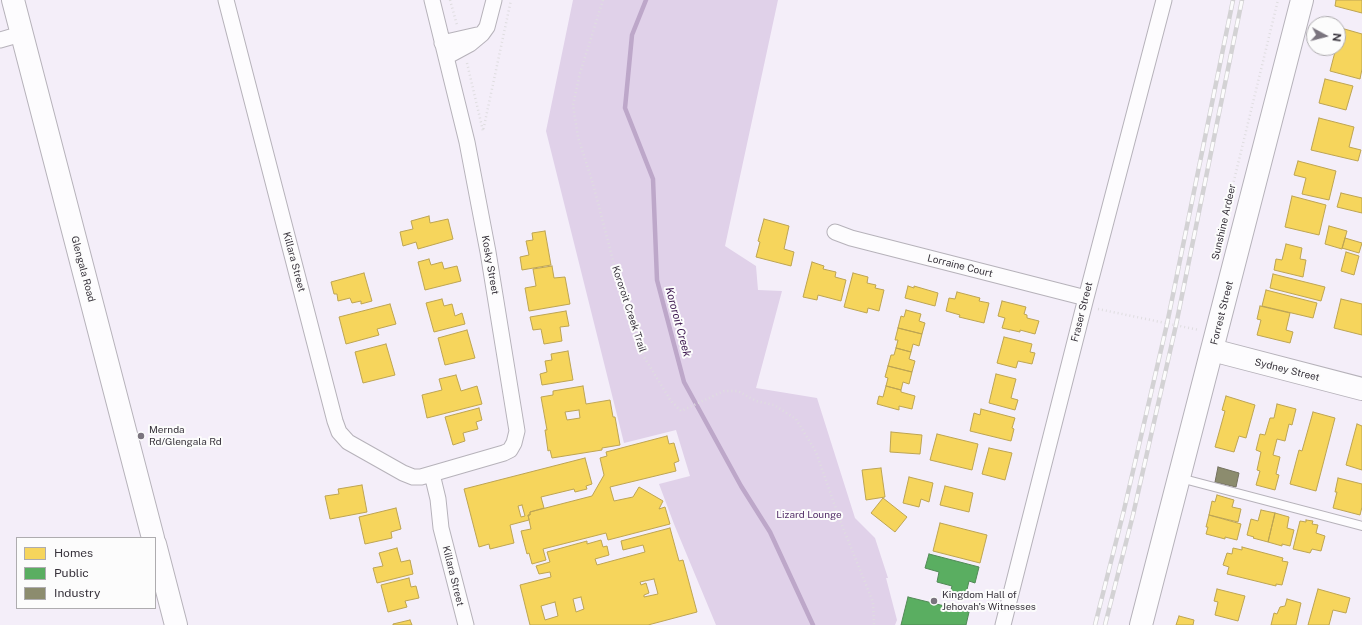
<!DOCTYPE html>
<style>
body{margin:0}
#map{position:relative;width:1362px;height:625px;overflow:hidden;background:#f4eef9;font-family:"Public Sans",sans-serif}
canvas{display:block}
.legend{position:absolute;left:16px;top:537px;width:140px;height:72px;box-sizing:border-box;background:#fcfcfc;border:1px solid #aeacaf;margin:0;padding:5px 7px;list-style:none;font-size:12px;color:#38333c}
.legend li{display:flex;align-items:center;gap:8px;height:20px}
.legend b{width:20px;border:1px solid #aeacaf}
.north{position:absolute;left:1306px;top:16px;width:40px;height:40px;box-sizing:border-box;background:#fcfcfc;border:1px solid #aeacaf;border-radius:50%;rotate:97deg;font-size:11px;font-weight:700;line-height:16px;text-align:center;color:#38333c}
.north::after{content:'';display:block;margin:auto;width:14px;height:18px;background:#7a747e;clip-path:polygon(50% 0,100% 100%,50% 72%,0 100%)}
</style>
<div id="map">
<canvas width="1362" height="625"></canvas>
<ul class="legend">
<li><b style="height:11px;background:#f6d55c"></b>Homes</li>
<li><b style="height:11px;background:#5aae61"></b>Public</li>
<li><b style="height:11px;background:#8c8c6e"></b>Industry</li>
</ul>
<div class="north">N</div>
</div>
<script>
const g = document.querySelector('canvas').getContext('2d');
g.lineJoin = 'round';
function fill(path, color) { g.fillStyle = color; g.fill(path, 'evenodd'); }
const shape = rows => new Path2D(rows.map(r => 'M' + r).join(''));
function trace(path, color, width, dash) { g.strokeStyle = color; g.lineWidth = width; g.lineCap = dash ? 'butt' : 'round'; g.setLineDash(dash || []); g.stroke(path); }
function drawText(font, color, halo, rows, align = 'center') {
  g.font = font + ' "Public Sans",sans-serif'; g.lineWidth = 4; g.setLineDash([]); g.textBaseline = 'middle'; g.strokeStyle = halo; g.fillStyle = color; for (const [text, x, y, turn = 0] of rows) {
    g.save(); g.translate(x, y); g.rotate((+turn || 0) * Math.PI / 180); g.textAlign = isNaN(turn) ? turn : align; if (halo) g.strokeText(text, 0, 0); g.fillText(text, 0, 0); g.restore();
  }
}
fill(shape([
 [573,0,778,0,725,246,756,266,758,290,782,291,756,388,817,398,855,518,875,538,888,578,886,578,897,620,895,625,716,625,674,524,659,484,690,476,676,430,624,443,546,131]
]), '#e0d1e9');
const homes = shape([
 [1336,0,1362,0,1362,13,1335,6,1336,0],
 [1341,28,1362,34,1362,69,1360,79,1330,71,1336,48,1338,48,1338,41,1341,28],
 [1325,79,1353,86,1346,110,1319,103,1325,79],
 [1319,118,1354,127,1349,147,1361,150,1358,161,1311,150,1319,118],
 [1298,161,1336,171,1329,200,1302,194,1306,178,1294,175,1298,161],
 [1341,193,1362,198,1362,213,1337,207,1341,193],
 [1292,196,1326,205,1319,235,1285,227,1292,196],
 [429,216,430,223,448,219,453,239,418,249,416,242,403,246,400,232,413,229,411,221,429,216],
 [764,219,789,226,784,249,794,252,791,266,756,257,760,242,758,241,764,219],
 [1329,226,1347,231,1342,249,1325,244,1329,226],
 [545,231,551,265,522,270,520,257,529,255,526,241,533,240,532,233,545,231],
 [1345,238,1362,243,1359,253,1342,248,1345,238],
 [1286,244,1302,248,1300,259,1306,260,1303,277,1274,270,1276,259,1282,260,1286,244],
 [1346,252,1359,256,1354,275,1341,271,1346,252],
 [429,259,431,265,442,262,444,269,457,266,461,281,425,290,418,262,429,259],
 [812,262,824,266,823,269,836,272,835,277,846,280,841,301,818,295,817,300,803,297,812,262],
 [552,266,554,278,565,277,570,304,529,311,525,288,536,286,533,269,552,266],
 [364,273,372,301,361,304,361,301,352,303,350,298,338,301,337,294,334,294,331,282,364,273],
 [853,273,868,277,867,283,876,285,875,288,884,290,879,311,868,308,867,313,844,307,853,273],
 [1273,274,1325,287,1321,301,1270,288,1273,274],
 [908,286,914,288,914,286,938,293,935,306,905,298,908,286],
 [1266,290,1317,303,1313,318,1262,306,1266,290],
 [957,292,980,298,979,301,989,303,984,323,959,317,960,315,946,311,949,298,955,299,957,292],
 [442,299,444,306,452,304,455,316,462,313,465,324,434,332,426,303,442,299],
 [1341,299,1362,304,1362,335,1334,328,1341,299],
 [1002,301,1026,307,1024,314,1027,315,1027,318,1039,321,1035,334,1020,330,1020,332,1002,328,1005,318,998,316,1002,301],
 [390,304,396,324,377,329,379,335,346,344,339,317,390,304],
 [1260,306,1290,313,1286,330,1293,332,1290,343,1257,335,1261,320,1257,319,1260,306],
 [906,310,921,314,919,321,925,323,922,334,898,328,901,316,904,317,906,310],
 [566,311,569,326,560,327,562,341,544,344,541,329,533,330,530,317,566,311],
 [898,328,922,334,919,346,913,344,911,352,896,348,898,340,895,340,898,328],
 [467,330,475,358,445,365,438,338,467,330],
 [1004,337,1032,344,1030,352,1035,353,1032,364,1018,361,1016,368,997,363,1004,337],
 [386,344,395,375,363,383,355,352,386,344],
 [896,348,911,352,909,359,915,361,912,372,888,366,891,355,894,355,896,348],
 [568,351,573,380,542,385,540,374,547,372,545,361,552,360,551,354,568,351],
 [888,366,912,372,909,384,903,382,901,390,886,386,888,378,885,377,888,366],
 [996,374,1016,379,1011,398,1018,400,1015,410,989,403,996,374],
 [456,375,461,391,477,386,482,404,427,418,422,395,442,390,439,379,456,375],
 [583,386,586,404,610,400,613,417,615,417,620,445,602,448,602,450,552,458,550,450,548,451,545,430,547,430,541,397,553,395,553,391,583,386],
 [579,410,580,418,567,420,565,412,579,410],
 [886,386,901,390,901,392,915,396,912,409,899,406,899,410,877,404,879,396,883,397,886,386],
 [1226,396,1255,405,1246,438,1239,436,1234,452,1215,447,1225,411,1222,410,1226,396],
 [1277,404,1296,409,1292,425,1289,424,1285,441,1277,439,1273,455,1280,457,1276,474,1279,475,1275,490,1256,485,1260,471,1257,470,1261,452,1256,450,1260,434,1265,435,1270,418,1274,418,1277,404],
 [479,408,482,420,476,422,478,429,463,433,465,441,453,445,445,417,479,408],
 [981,409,1015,418,1012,428,1014,429,1011,441,970,431,974,413,980,415,981,409],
 [1313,412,1335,418,1316,491,1290,484,1299,450,1302,451,1313,412],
 [1357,424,1362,426,1362,470,1346,465,1357,424],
 [891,432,922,435,920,454,890,452,891,432],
 [937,434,978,444,972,470,930,460,937,434],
 [667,436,669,444,674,443,679,461,674,463,676,471,610,487,614,501,633,497,639,487,663,501,659,509,665,507,670,524,608,540,606,533,543,549,546,560,532,564,529,553,527,554,521,531,531,529,528,515,530,515,530,512,592,496,604,475,600,458,607,456,606,452,667,436],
 [989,448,1012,453,1005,480,982,474,989,448],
 [585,458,592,484,586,486,587,489,575,492,574,489,541,497,544,508,530,512,530,515,528,515,529,520,510,525,514,543,490,549,489,544,479,547,464,489,585,458],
 [522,505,525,516,521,517,518,506,522,505],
 [881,468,885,497,866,500,862,470,881,468],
 [909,477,933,483,929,502,921,499,919,507,903,503,909,477],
 [1338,478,1362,484,1362,507,1360,515,1333,508,1337,492,1335,492,1338,478],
 [362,485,367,512,330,519,325,496,339,494,338,489,362,485],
 [945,486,973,493,969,512,940,505,945,486],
 [1217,495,1234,500,1232,507,1241,509,1238,522,1209,515,1212,501,1215,502,1217,495],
 [883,498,907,517,895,532,871,513,883,498],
 [396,508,401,529,391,532,392,538,365,544,359,517,396,508],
 [1261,510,1275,513,1268,542,1253,538,1254,537,1247,535,1251,519,1258,521,1261,510],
 [1275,513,1289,517,1287,528,1294,530,1290,546,1282,544,1282,546,1268,542,1275,513],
 [1209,515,1241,524,1237,540,1225,537,1225,539,1206,534,1208,527,1206,527,1209,515],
 [1306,520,1313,521,1312,524,1318,525,1316,533,1325,536,1321,551,1312,549,1310,553,1293,549,1300,521,1306,522,1306,520],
 [940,523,987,535,980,563,933,551,940,523],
 [670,528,679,561,683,560,697,612,648,625,530,625,520,585,551,577,550,572,539,574,536,566,550,562,547,552,587,541,587,544,601,540,603,547,607,546,609,555,595,559,597,565,645,552,643,545,623,550,621,541,670,528],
 [654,579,658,594,644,597,644,595,649,593,646,583,641,585,640,582,654,579],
 [581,597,584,609,576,612,573,599,581,597],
 [555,602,558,616,545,620,541,606,555,602],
 [1242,547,1283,558,1282,561,1288,562,1282,585,1276,584,1276,586,1227,574,1229,567,1223,565,1227,553,1232,554,1233,548,1242,550,1242,547],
 [397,548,401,562,410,560,413,574,377,583,373,568,383,566,379,553,397,548],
 [409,578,411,587,416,586,419,598,405,601,407,607,388,612,381,585,409,578],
 [1217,589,1245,596,1238,621,1215,615,1218,602,1214,601,1217,589],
 [1318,589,1350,598,1346,613,1333,610,1329,625,1308,625,1318,589],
 [1287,599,1301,603,1296,625,1271,625,1274,613,1277,614,1280,607,1285,606,1287,599],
 [1179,616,1194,620,1193,625,1176,625,1179,616],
 [410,620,412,625,393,625,393,624,410,620]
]);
fill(homes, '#f6d55c');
trace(homes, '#bda452', 1);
const public = shape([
 [929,554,979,567,975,583,969,581,965,598,950,594,952,586,937,582,939,572,925,568,929,554],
 [908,597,969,612,966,625,901,625,908,597]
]);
fill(public, '#5aae61');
trace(public, '#508956', 1);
const industry = shape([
 [1218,467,1239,473,1236,487,1215,482,1218,467]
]);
fill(industry, '#8c8c6e');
trace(industry, '#73715f', 1);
trace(shape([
 [646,0,632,35,625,108,653,179,657,280,684,382,741,486,770,532,813,625]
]), '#bda7c9', 4.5);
const lane = shape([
 [1180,478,1362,526]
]);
const street = shape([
 [226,0,335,421,339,432,348,442,403,473,413,477,421,477,504,453,510,450,514,443,517,431,488,252,467,142,432,0],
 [0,40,21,34],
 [442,43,477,35],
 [446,57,470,44,482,34,487,27,494,0],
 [835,232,851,238,1086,298],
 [432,474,438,499,441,528,466,625],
 [1003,625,1086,298,1164,0]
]);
const secondary = shape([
 [13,0,153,538],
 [1212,350,1362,389],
 [155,544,176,625],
 [1141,625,1302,0]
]);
trace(lane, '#b6b2ba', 10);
trace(street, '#b6b2ba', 17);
trace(secondary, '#b6b2ba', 24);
trace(shape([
 [450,0,457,25],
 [603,0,580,73,573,105,578,137,593,184,615,268,644,357,671,401,681,411,724,391,738,391,756,401,774,405,796,419,816,452,841,523,873,602,874,625],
 [467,63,483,131,511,0],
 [1227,209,1278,0],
 [1098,309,1199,330]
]), '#dfdde0', 2.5, [1, 3]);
trace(lane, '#fdfcfe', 8);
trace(street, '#fdfcfe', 15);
trace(secondary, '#fdfcfe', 22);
const rail = shape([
 [1095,625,1124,510,1167,324,1233,0],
 [1105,625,1133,515,1176,325,1242,0]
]);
trace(rail, '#d3d2d4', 4.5);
trace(rail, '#fcfcfc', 3, [9]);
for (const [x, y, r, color] of [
 [141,436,4,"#7a747e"],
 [934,601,4,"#7a747e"]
]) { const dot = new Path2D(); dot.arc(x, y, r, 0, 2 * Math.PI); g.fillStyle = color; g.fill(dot); trace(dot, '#fcfcfc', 1.5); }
drawText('10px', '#38333c', '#fcfcfc', [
 ["Sunshine Ardeer",1224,222,-77],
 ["Killara Street",294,262,75],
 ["Kosky Street",490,265,80],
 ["Lorraine Court",960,266,14],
 ["Glengala Road",83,269,75],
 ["Kororoit Creek Trail",629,309,72],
 ["Fraser Street",1082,312,-76],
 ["Forrest Street",1222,313,-76],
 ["Sydney Street",1287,370,14],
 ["Killara Street",453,576,76]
]);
drawText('10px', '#38333c', '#fcfcfc', [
 ["Mernda",149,430],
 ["Rd/Glengala Rd",149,442],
 ["Kingdom Hall of",942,595],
 ["Jehovah's Witnesses",942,607]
], 'left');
drawText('10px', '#542f68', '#fcfcfc', [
 ["Lizard Lounge",809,515]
]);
drawText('italic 11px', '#3c174e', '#fcfcfc', [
 ["Kororoit Creek",678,322,75]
]);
</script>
